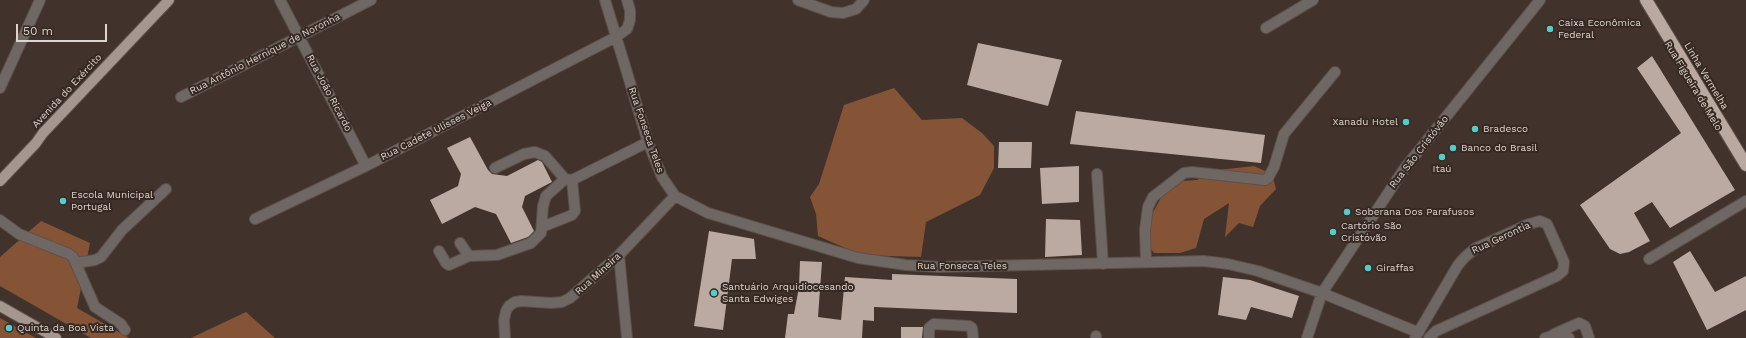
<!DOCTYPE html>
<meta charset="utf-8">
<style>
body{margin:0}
#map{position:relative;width:1746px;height:338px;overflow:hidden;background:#41332b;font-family:"Work Sans",sans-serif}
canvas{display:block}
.scale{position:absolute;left:16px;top:24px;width:91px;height:18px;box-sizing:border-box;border:2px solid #ddd4cf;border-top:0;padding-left:5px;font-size:12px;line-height:14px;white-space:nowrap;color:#ddd4cf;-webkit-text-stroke:3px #362922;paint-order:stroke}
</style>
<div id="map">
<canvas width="1746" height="338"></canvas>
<div class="scale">50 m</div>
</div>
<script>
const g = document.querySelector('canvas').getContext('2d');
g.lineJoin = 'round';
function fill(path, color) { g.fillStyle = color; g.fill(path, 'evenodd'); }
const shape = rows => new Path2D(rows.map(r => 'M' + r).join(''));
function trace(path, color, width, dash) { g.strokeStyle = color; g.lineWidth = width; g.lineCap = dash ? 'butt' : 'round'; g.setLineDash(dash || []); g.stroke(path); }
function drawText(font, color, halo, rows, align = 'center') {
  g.font = font + ' "Work Sans",sans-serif'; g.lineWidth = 4; g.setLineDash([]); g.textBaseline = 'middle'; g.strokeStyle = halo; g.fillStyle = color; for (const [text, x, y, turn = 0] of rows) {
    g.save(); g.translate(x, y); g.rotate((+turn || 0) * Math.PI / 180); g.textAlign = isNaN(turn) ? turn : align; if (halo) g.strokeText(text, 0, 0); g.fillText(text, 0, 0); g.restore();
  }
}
fill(shape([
 [894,88,922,120,962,118,982,133,994,146,994,168,980,195,926,222,921,257,861,255,818,236,816,214,810,197,819,184,844,105],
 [1254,166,1272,174,1276,189,1260,206,1253,227,1239,223,1225,237,1229,203,1204,219,1196,248,1180,253,1154,253,1147,243,1150,218,1163,194,1182,181,1197,180,1218,170],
 [41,221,90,243,77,308,129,338,91,338,0,286,0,257],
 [246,312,275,338,191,338],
 [0,318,36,338,0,338]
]), '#855437');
fill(shape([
 [978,43,1062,60,1048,106,967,85],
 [1652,56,1735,190,1670,228,1652,202,1634,213,1650,241,1629,252,1620,254,1610,249,1580,205,1681,133,1637,68],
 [1076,111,1265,135,1261,163,1070,144],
 [470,137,488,170,492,174,507,176,538,160,542,162,552,182,525,196,522,207,534,231,528,237,511,243,496,214,475,207,442,224,430,200,458,186,461,174,447,148],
 [999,142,1032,142,1031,168,998,168],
 [1079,166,1079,202,1042,204,1040,168],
 [1046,219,1080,220,1082,255,1045,257],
 [709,231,754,239,756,259,732,259,723,330,694,326],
 [1690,251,1715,292,1746,276,1746,310,1707,330,1673,262],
 [800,261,822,262,818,317,841,320,845,277,892,280,892,274,1017,279,1017,313,874,307,874,321,863,320,862,338,785,338,788,314,794,314,799,287],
 [1223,277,1250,280,1299,296,1292,318,1251,307,1246,320,1218,315],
 [901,327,923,327,922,338,901,338]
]), '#bbaaa1');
const minor = shape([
 [280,0,366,166],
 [605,0,648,142,662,177,675,196,708,213,858,258,906,265,939,267,1204,261,1228,264,1258,271,1322,293,1417,332],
 [798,0,831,12,843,13,856,9,864,0],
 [1266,28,1313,0],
 [0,88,40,0],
 [181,97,371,0],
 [495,168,524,154,535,152,545,156,565,179,572,180,648,142],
 [1097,174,1103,264],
 [255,219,366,166,616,37,627,29,630,20,630,10,627,0],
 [0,220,19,234,69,254,73,257,95,307,121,324,125,330],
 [542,227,572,215,575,211,572,180],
 [460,243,469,256,497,255,531,243,541,233,543,206,546,196,565,179],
 [439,251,446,263,449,265,469,256],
 [619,255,627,338],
 [1649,259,1746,201],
 [1146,262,1145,230,1148,207,1153,197,1184,173,1192,172,1265,180,1268,178,1274,167,1284,134,1335,72],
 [76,263,95,260,101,257,122,230,166,189],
 [1554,334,1579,323,1585,326,1589,338],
 [505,338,504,320,506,311,509,306,515,302,522,301,551,303,562,302,570,298,619,255,675,196],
 [929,338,929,328,934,324,969,326,972,328,973,338],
 [1096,338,1096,336],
 [1307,338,1322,293,1404,169,1540,0],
 [1415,338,1458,265,1465,257,1476,248,1529,224,1540,221,1547,224,1564,262,1563,271,1557,276,1436,331,1429,338],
 [1545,338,1561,333,1565,334,1569,338]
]);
const major = shape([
 [0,181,36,143,43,133,169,0],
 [0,306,56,338]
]);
const highway = shape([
 [1646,0,1746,165]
]);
trace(minor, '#5d5049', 12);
trace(major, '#5d5049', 12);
trace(highway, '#5d5049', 14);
trace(minor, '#6e6763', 10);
trace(major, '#a5978f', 10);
trace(highway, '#baa9a0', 12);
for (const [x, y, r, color] of [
 [1550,29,4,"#52cdcc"],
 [1406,122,4,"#52cdcc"],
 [1475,129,4,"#52cdcc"],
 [1453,148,4,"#52cdcc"],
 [1442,157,4,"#52cdcc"],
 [63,201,4,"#52cdcc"],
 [1347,212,4,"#52cdcc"],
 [1333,232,4,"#52cdcc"],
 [1368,268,4,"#52cdcc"],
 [714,293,4,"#52cdcc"],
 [9,328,4,"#52cdcc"]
]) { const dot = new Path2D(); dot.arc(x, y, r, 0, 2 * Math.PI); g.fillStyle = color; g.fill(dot); trace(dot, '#362922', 1.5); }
drawText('10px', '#ddd4cf', '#362922', [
 ["Caixa Econômica",1558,23],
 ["Federal",1558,35],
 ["Xanadu Hotel",1398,122,"right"],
 ["Bradesco",1483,129],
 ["Banco do Brasil",1461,148],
 ["Itaú",1442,169,"center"],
 ["Escola Municipal",71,195],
 ["Portugal",71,207],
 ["Soberana Dos Parafusos",1355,212],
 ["Cartório São",1341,226],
 ["Cristóvão",1341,238],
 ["Giraffas",1376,268],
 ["Santuário Arquidiocesando",722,287],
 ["Santa Edwiges",722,299],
 ["Quinta da Boa Vista",17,328]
], 'left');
drawText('10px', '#ddd4cf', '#362922', [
 ["Rua Antônio Hernique de Noronha",265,54,-27],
 ["Linha Vermelha",1706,76,59],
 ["Rua Figueira de Melo",1693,86,59],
 ["Avenida do Exército",67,91,-47],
 ["Rua João Ricardo",329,93,62],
 ["Rua Cadete Ulisses Veiga",436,130,-27],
 ["Rua Fonseca Teles",646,130,71],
 ["Rua São Cristóvão",1419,152,-52],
 ["Rua Gerontia",1501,238,-25],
 ["Rua Fonseca Teles",962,266],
 ["Rua Mineira",598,274,-42]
]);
</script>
